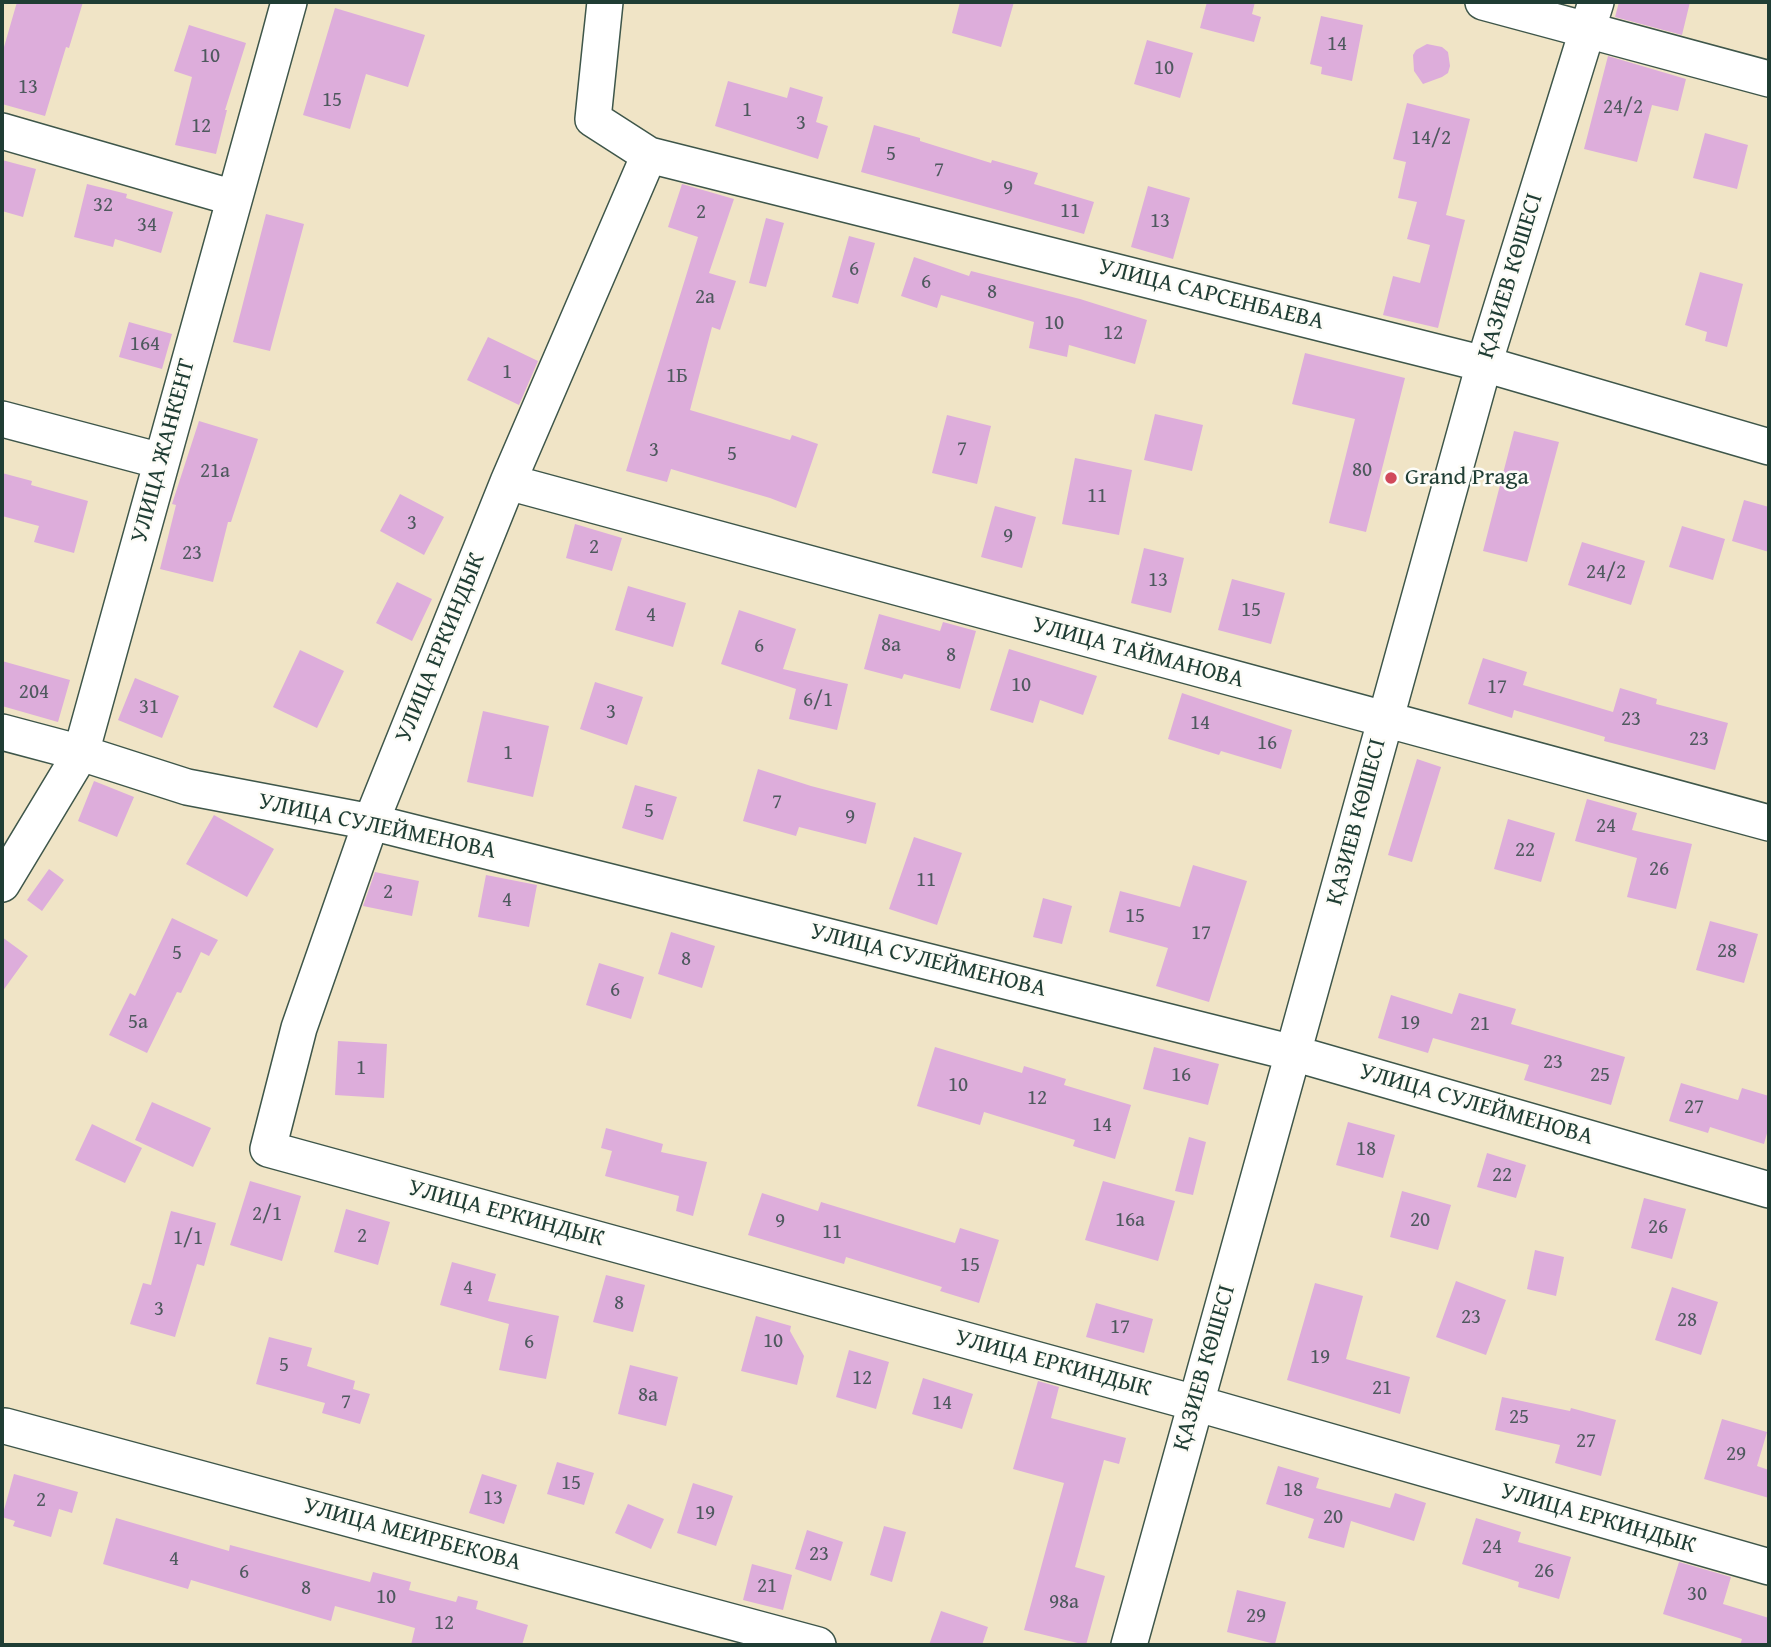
<!DOCTYPE html>
<meta charset="utf-8">
<style>
body{margin:0}
#map{position:relative;width:1771px;height:1647px;overflow:hidden;background:#f0e4c6;font-family:"Gentium Book Plus",serif}
canvas{display:block}
.frame{position:absolute;inset:0;border:4px solid #1f3d34;pointer-events:none}
</style>
<div id="map">
<canvas width="1771" height="1647"></canvas>
<div class="frame"></div>
</div>
<script>
const g = document.querySelector('canvas').getContext('2d');
g.lineJoin = 'round';
function fill(path, color) { g.fillStyle = color; g.fill(path, 'evenodd'); }
const shape = rows => new Path2D(rows.map(r => 'M' + r).join(''));
function trace(path, color, width, dash) { g.strokeStyle = color; g.lineWidth = width; g.lineCap = dash ? 'butt' : 'round'; g.setLineDash(dash || []); g.stroke(path); }
function drawText(font, color, halo, rows, align = 'center') {
  g.font = font + ' "Gentium Book Plus",serif'; g.lineWidth = 5; g.setLineDash([]); g.textBaseline = 'middle'; g.strokeStyle = halo; g.fillStyle = color; for (const [text, x, y, turn = 0] of rows) {
    g.save(); g.translate(x, y); g.rotate((+turn || 0) * Math.PI / 180); g.textAlign = isNaN(turn) ? turn : align; if (halo) g.strokeText(text, 0, 0); g.fillText(text, 0, 0); g.restore();
  }
}
fill(shape([
 [17,2,83,2,69,48,66,47,45,116,2,104,2,54],
 [960,2,1014,2,1001,47,952,33],
 [1207,2,1255,2,1252,14,1261,17,1254,42,1200,28],
 [1619,2,1690,2,1682,35,1615,17],
 [335,8,425,35,408,87,366,74,350,129,303,115],
 [1321,16,1363,25,1352,81,1321,74,1322,67,1310,64],
 [189,25,246,43,225,110,227,110,216,154,175,145,192,77,174,71],
 [1147,40,1193,53,1180,98,1134,84],
 [1427,44,1442,47,1448,52,1450,66,1448,73,1442,77,1423,84,1414,71,1413,55,1416,50],
 [1608,56,1686,79,1678,111,1652,105,1637,162,1584,149],
 [728,81,787,98,790,87,823,97,816,122,828,126,818,159,715,126],
 [1407,103,1470,119,1446,215,1465,220,1438,328,1383,315,1393,276,1420,283,1430,245,1407,239,1417,202,1398,198,1406,162,1393,159],
 [874,125,920,138,920,141,991,163,992,160,1038,173,1034,184,1094,202,1084,234,861,172],
 [1705,133,1748,145,1737,189,1693,178],
 [2,160,36,169,23,217,2,211],
 [87,184,127,194,126,198,173,212,161,253,115,239,113,247,74,237],
 [682,184,734,199,709,273,736,281,720,330,712,327,690,410,790,440,792,435,818,444,796,508,770,498,671,469,667,482,626,471,698,237,668,227],
 [1148,186,1190,198,1173,259,1131,247],
 [266,214,304,224,270,351,233,342],
 [766,218,784,223,766,287,749,283],
 [849,236,875,243,858,304,832,297],
 [914,257,969,276,971,271,1080,299,1147,320,1135,364,1069,345,1067,357,1029,348,1034,322,941,295,937,308,901,296],
 [1700,272,1743,284,1727,347,1705,341,1707,332,1685,325],
 [129,322,172,334,162,369,119,357],
 [488,337,538,361,519,405,467,380],
 [1305,353,1405,378,1366,532,1329,523,1355,419,1292,404],
 [1155,414,1203,425,1192,471,1144,460],
 [947,415,991,426,977,484,932,473],
 [199,421,258,439,231,522,228,522,213,582,160,569,176,505,172,504],
 [1514,431,1559,442,1527,562,1483,551],
 [1075,458,1132,470,1119,535,1062,524],
 [2,473,32,481,31,485,88,501,74,553,34,542,39,526,2,516],
 [400,494,444,517,424,555,380,531],
 [1744,500,1769,507,1769,552,1732,541],
 [995,506,1036,517,1022,568,981,557],
 [575,524,622,538,612,571,566,558],
 [1682,526,1725,539,1713,580,1669,567],
 [1582,542,1645,561,1631,605,1568,585],
 [1144,548,1184,558,1171,613,1131,603],
 [1232,579,1285,593,1271,644,1218,630],
 [397,582,432,599,412,641,376,623],
 [628,586,686,603,673,647,615,630],
 [739,610,796,629,783,669,848,684,837,730,789,719,796,689,721,664],
 [879,614,940,631,943,622,976,631,960,689,904,674,902,679,864,669],
 [1009,649,1097,676,1083,715,1040,700,1033,723,990,710],
 [300,650,344,671,317,728,273,707],
 [1483,658,1527,672,1523,685,1613,712,1620,688,1657,699,1656,704,1728,723,1715,770,1604,741,1605,737,1514,710,1512,718,1468,704],
 [2,661,70,680,58,722,2,706],
 [135,678,179,696,162,738,118,720],
 [595,682,643,697,627,745,580,729],
 [1182,693,1292,730,1281,769,1221,751,1219,755,1168,739],
 [483,711,549,726,533,797,467,782],
 [1417,759,1441,767,1412,862,1388,855],
 [758,769,811,786,876,803,866,844,799,827,796,836,743,821],
 [94,781,134,797,117,837,78,821],
 [635,785,677,797,663,840,622,828],
 [1587,799,1637,813,1632,830,1692,844,1676,909,1627,897,1637,858,1575,841],
 [214,815,274,849,247,897,186,864],
 [1508,819,1555,833,1541,882,1494,869],
 [914,837,962,853,937,925,889,909],
 [1193,865,1247,881,1209,1002,1156,986,1168,948,1109,932,1120,891,1180,907],
 [49,869,64,880,42,911,27,900],
 [375,872,419,881,412,916,363,906],
 [486,875,537,885,529,927,478,917],
 [1043,898,1072,906,1062,944,1033,937],
 [172,918,218,940,209,956,201,952,181,993,177,992,147,1053,109,1035,130,993,135,996],
 [1710,921,1758,934,1744,983,1696,970],
 [671,932,715,946,702,988,658,974],
 [2,937,28,956,2,992],
 [599,963,644,977,631,1019,586,1005],
 [1459,993,1516,1009,1511,1024,1625,1057,1611,1105,1524,1080,1529,1065,1433,1038,1428,1053,1378,1038,1391,995,1452,1014],
 [338,1041,387,1044,384,1098,335,1095],
 [935,1047,1022,1073,1024,1066,1066,1079,1064,1085,1131,1105,1115,1159,1073,1146,1075,1140,984,1112,980,1125,917,1106],
 [1154,1047,1219,1064,1208,1105,1143,1089],
 [1681,1083,1738,1100,1742,1088,1769,1096,1769,1126,1764,1144,1710,1127,1708,1133,1669,1121],
 [152,1102,211,1128,193,1167,135,1140],
 [1348,1122,1395,1135,1383,1178,1336,1165],
 [92,1124,142,1148,125,1183,75,1160],
 [606,1128,663,1144,661,1152,707,1162,693,1216,676,1211,679,1196,605,1176,612,1151,601,1148],
 [1189,1137,1206,1142,1193,1195,1175,1191],
 [1487,1153,1526,1165,1516,1198,1477,1187],
 [250,1181,301,1196,282,1261,230,1245],
 [1103,1181,1175,1201,1158,1261,1085,1240],
 [1402,1191,1451,1205,1438,1250,1390,1237],
 [762,1193,818,1211,821,1202,955,1243,960,1228,999,1240,979,1303,940,1291,942,1287,846,1257,844,1264,748,1235],
 [1644,1198,1686,1209,1672,1259,1631,1248],
 [346,1209,390,1222,378,1265,334,1252],
 [171,1211,216,1223,204,1266,197,1264,175,1337,130,1324,143,1283,151,1285],
 [1535,1250,1564,1257,1556,1296,1527,1289],
 [452,1262,496,1274,488,1301,559,1316,546,1379,499,1370,509,1324,440,1305],
 [606,1275,645,1285,633,1332,593,1322],
 [1456,1281,1506,1300,1486,1355,1436,1337],
 [1315,1283,1363,1296,1346,1359,1410,1377,1400,1414,1287,1380],
 [1672,1287,1718,1302,1701,1355,1655,1340],
 [1096,1303,1153,1319,1144,1353,1086,1337],
 [756,1316,791,1326,790,1331,804,1356,797,1385,741,1371],
 [269,1337,312,1348,307,1366,355,1381,353,1389,370,1394,360,1424,322,1413,325,1403,256,1384],
 [849,1350,889,1362,876,1409,836,1397],
 [630,1365,678,1377,666,1426,618,1414],
 [923,1378,973,1394,962,1429,912,1414],
 [1038,1381,1059,1387,1051,1418,1126,1438,1119,1464,1104,1460,1075,1567,1105,1576,1086,1645,1024,1630,1064,1483,1013,1469],
 [1502,1397,1570,1411,1571,1408,1616,1420,1601,1476,1555,1463,1560,1445,1495,1430],
 [1722,1419,1767,1432,1757,1466,1769,1470,1769,1498,1704,1479],
 [557,1462,594,1473,584,1505,547,1494],
 [1278,1466,1319,1478,1316,1488,1390,1508,1395,1493,1426,1503,1414,1541,1351,1521,1344,1548,1308,1538,1314,1519,1266,1504],
 [14,1474,78,1492,72,1513,59,1509,51,1537,13,1526,15,1521,2,1517],
 [482,1474,517,1485,504,1524,469,1513],
 [693,1483,733,1496,716,1546,677,1533],
 [628,1504,664,1519,651,1549,615,1533],
 [116,1518,229,1551,230,1545,370,1582,373,1572,411,1582,409,1590,456,1602,458,1596,478,1601,476,1609,528,1625,522,1645,411,1645,415,1628,335,1606,331,1621,191,1580,188,1589,103,1564],
 [1476,1518,1521,1532,1518,1542,1571,1557,1559,1599,1518,1587,1519,1582,1462,1564],
 [884,1526,906,1532,892,1582,870,1575],
 [807,1530,843,1542,831,1581,795,1569],
 [1679,1562,1731,1577,1723,1604,1769,1618,1769,1645,1740,1645,1742,1639,1663,1614],
 [752,1564,792,1575,783,1610,743,1600],
 [1237,1590,1286,1602,1275,1644,1227,1632],
 [941,1611,988,1627,982,1645,929,1645]
]), '#ddaddb');
const minor = shape([
 [605,2,593,119,649,155,1484,364,1769,447],
 [1483,2,1769,79],
 [2,131,234,198],
 [649,155,508,482,371,822,299,1028,268,1149,1195,1403,1769,1567],
 [2,419,161,461],
 [508,482,1769,823],
 [2,732,81,753,187,787,371,822,1293,1053,1769,1190],
 [2,884,81,753,289,2],
 [5,1426,818,1645],
 [1129,1645,1484,364,1596,2]
]);
trace(minor, '#3e564a', 38);
trace(minor, '#fff', 35);
for (const [x, y, r, color] of [
 [1391,478,7,"#d1495b"]
]) { const dot = new Path2D(); dot.arc(x, y, r, 0, 2 * Math.PI); g.fillStyle = color; g.fill(dot); trace(dot, '#fdfcf7', 2.5); }
drawText('21px', '#4e595e', null, [
 ["14",1337,45],
 ["10",210,57],
 ["10",1164,69],
 ["13",28,88],
 ["15",332,101],
 ["24/2",1623,108],
 ["1",747,111],
 ["3",801,124],
 ["12",201,127],
 ["14/2",1431,139],
 ["5",891,155],
 ["7",939,171],
 ["9",1008,189],
 ["32",103,206],
 ["11",1070,212],
 ["2",701,213],
 ["13",1160,222],
 ["34",147,226],
 ["6",854,270],
 ["6",926,283],
 ["8",992,293],
 ["2а",705,298],
 ["10",1054,324],
 ["12",1113,334],
 ["164",145,345],
 ["1",507,373],
 ["1Б",677,377],
 ["7",962,450],
 ["3",654,451],
 ["5",732,455],
 ["80",1362,471],
 ["21а",215,472],
 ["11",1097,497],
 ["3",412,524],
 ["9",1008,537],
 ["2",594,548],
 ["23",192,554],
 ["24/2",1606,573],
 ["13",1158,581],
 ["15",1251,611],
 ["4",651,616],
 ["8а",891,646],
 ["6",759,647],
 ["8",951,656],
 ["10",1021,686],
 ["17",1497,688],
 ["204",34,693],
 ["6/1",818,701],
 ["31",149,708],
 ["3",611,713],
 ["23",1631,720],
 ["14",1200,724],
 ["23",1699,740],
 ["16",1267,744],
 ["1",508,754],
 ["7",777,803],
 ["5",649,812],
 ["9",850,818],
 ["24",1606,827],
 ["22",1525,851],
 ["26",1659,870],
 ["11",926,881],
 ["2",388,893],
 ["4",507,901],
 ["15",1135,917],
 ["17",1201,934],
 ["28",1727,952],
 ["5",177,954],
 ["8",686,960],
 ["6",615,991],
 ["5а",138,1023],
 ["19",1410,1024],
 ["21",1480,1025],
 ["23",1553,1063],
 ["1",361,1069],
 ["16",1181,1076],
 ["25",1600,1076],
 ["10",958,1086],
 ["12",1037,1099],
 ["27",1694,1108],
 ["14",1102,1126],
 ["18",1366,1150],
 ["22",1502,1176],
 ["2/1",267,1215],
 ["16а",1130,1221],
 ["20",1420,1221],
 ["9",780,1222],
 ["26",1658,1228],
 ["11",832,1233],
 ["2",362,1237],
 ["1/1",188,1239],
 ["15",970,1266],
 ["4",468,1289],
 ["8",619,1304],
 ["3",159,1310],
 ["23",1471,1318],
 ["28",1687,1321],
 ["17",1120,1328],
 ["10",773,1342],
 ["6",529,1343],
 ["19",1320,1358],
 ["5",284,1366],
 ["12",862,1379],
 ["21",1382,1389],
 ["8а",648,1396],
 ["7",346,1403],
 ["14",942,1404],
 ["25",1519,1418],
 ["27",1586,1442],
 ["29",1736,1455],
 ["15",571,1484],
 ["18",1293,1491],
 ["13",493,1499],
 ["2",41,1501],
 ["19",705,1514],
 ["20",1333,1518],
 ["24",1492,1548],
 ["23",819,1555],
 ["4",174,1560],
 ["26",1544,1572],
 ["6",244,1573],
 ["21",767,1587],
 ["8",306,1589],
 ["30",1697,1595],
 ["10",386,1598],
 ["98а",1064,1603],
 ["29",1256,1617],
 ["12",444,1624]
]);
drawText('24px', '#1f3d34', '#fdfcf7', [
 ["ҚАЗИЕВ КӨШЕСІ",1511,276,-73],
 ["УЛИЦА САРСЕНБАЕВА",1211,295,14],
 ["УЛИЦА ЖАНКЕНТ",164,451,-75],
 ["УЛИЦА ЕРКИНДЫК",441,648,-68],
 ["УЛИЦА ТАЙМАНОВА",1138,653,15],
 ["ҚАЗИЕВ КӨШЕСІ",1357,822,-75],
 ["УЛИЦА СУЛЕЙМЕНОВА",377,827,12],
 ["УЛИЦА СУЛЕЙМЕНОВА",928,961,14],
 ["УЛИЦА СУЛЕЙМЕНОВА",1476,1105,16],
 ["УЛИЦА ЕРКИНДЫК",506,1214,15],
 ["УЛИЦА ЕРКИНДЫК",1053,1364,15],
 ["ҚАЗИЕВ КӨШЕСІ",1205,1368,-74],
 ["УЛИЦА ЕРКИНДЫК",1598,1519,16],
 ["УЛИЦА МЕИРБЕКОВА",412,1535,15]
]);
drawText('24px', '#1f3d34', '#fdfcf7', [
 ["Grand Praga",1405,478]
], 'left');
</script>
